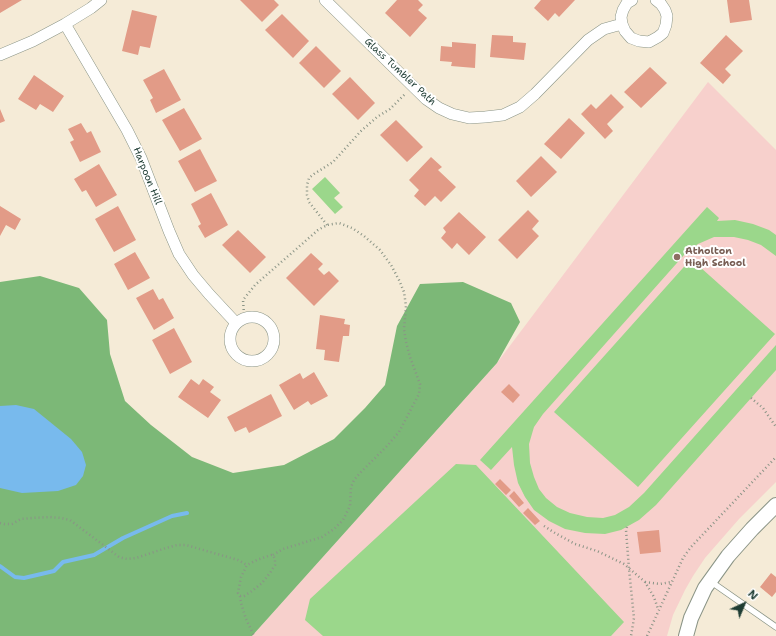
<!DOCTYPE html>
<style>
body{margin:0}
#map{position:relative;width:776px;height:636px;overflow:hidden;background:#f5ebd7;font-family:"Shantell Sans",sans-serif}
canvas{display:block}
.north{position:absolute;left:724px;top:584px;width:40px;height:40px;-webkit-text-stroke:3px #fff;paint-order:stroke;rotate:44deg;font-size:11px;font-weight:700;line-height:16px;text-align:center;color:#1f3d34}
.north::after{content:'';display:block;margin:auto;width:14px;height:18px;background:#1f3d34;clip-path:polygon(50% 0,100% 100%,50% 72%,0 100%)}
</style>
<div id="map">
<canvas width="776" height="636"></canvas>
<div class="north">N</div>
</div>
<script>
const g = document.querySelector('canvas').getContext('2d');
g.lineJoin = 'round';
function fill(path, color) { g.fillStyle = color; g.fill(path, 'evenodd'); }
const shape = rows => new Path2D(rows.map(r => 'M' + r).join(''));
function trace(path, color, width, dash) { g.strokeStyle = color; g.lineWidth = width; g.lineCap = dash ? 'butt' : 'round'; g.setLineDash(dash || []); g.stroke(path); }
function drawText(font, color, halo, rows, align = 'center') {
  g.font = font + ' "Shantell Sans",sans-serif'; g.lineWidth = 4; g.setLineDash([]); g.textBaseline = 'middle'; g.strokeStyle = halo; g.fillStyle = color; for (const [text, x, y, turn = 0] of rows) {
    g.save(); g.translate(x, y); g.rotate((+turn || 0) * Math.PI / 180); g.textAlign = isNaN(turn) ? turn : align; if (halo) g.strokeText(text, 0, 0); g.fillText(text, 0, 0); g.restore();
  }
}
fill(shape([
 [708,82,776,150,776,482,739,519,705,558,693,576,685,590,673,615,667,636,252,636,497,363]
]), '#f7d0cc');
fill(shape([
 [325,177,340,193,334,198,343,207,335,214,312,189],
 [707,207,719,218,717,221,735,220,753,224,769,230,776,235,776,256,761,245,748,240,734,237,714,237,698,244,684,255,543,414,534,427,529,444,530,463,534,477,539,489,546,498,557,507,570,513,587,517,603,518,615,515,629,507,644,493,776,345,776,370,656,505,639,520,621,530,605,534,585,533,565,529,549,521,534,510,525,497,518,483,514,465,512,447,491,470,480,460],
 [691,259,775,334,638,487,554,412],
 [456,464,476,465,624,622,611,636,323,636,305,620,310,599]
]), '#9bd78b');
fill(shape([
 [40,276,79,288,107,320,110,354,125,401,151,425,192,457,233,473,284,465,334,439,365,408,385,385,397,326,420,284,463,282,511,303,520,322,497,363,252,636,0,636,0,282]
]), '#7cb877');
fill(shape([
 [16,405,34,409,71,439,82,452,86,465,83,476,76,485,58,491,22,493,0,488,0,406]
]), '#78baed');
trace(shape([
 [0,566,15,577,24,578,54,571,63,562,94,555,123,538,172,516,187,513]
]), '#78baed', 4);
fill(shape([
 [0,0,22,0,0,13],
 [240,0,274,0,279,5,262,22],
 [397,0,418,0,423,5,418,10,427,18,410,37,385,13],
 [541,0,575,0,559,17,555,13,548,21,534,8],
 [727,0,749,0,752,20,730,23],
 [132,10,157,16,150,48,140,46,138,55,122,51],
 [282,14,309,41,293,58,265,30],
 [492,35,513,36,513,42,526,43,524,60,490,57],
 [726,35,743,51,725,69,731,75,723,84,700,63],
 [452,42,476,44,475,68,451,66,452,62,440,61,441,46,452,47],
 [316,46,341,71,324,88,299,63],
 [650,67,667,83,641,108,624,92],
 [164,69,181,100,156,113,150,100,153,98,143,80],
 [34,75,64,96,53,112,40,104,36,110,18,99],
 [350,77,375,103,358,120,332,94],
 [611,94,624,107,607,124,613,131,605,139,581,114,591,104,596,109],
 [184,108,202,139,180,151,162,120],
 [0,109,5,121,0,123],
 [569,118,585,133,561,159,544,144],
 [396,120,423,147,407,162,380,135],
 [81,123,87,133,91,131,101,152,80,162,70,142,74,140,68,129],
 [200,149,217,181,195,192,178,161],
 [541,156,557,172,531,197,516,181],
 [431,157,442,167,438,170,456,187,441,202,435,196,425,206,414,196,419,190,409,180],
 [99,164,117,195,96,207,86,190,82,192,74,179],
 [211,193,228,225,205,238,198,226,201,224,191,204],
 [0,206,21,219,15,230,6,225,0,236],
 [118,206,136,240,114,252,95,219],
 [528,210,539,221,532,229,539,236,517,259,498,240],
 [459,212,486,237,469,255,457,243,452,249,441,238,446,232,443,228],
 [238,230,266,257,250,273,222,245],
 [135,252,150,278,128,290,114,264],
 [311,253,323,264,318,269,324,275,329,271,339,281,314,306,286,278],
 [153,289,159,300,163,298,174,318,154,330,136,298],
 [320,315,345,319,344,324,350,325,349,336,343,336,339,362,324,360,325,350,316,349],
 [174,328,192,362,170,374,152,340],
 [314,372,328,396,311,405,308,401,294,410,279,385,300,373,303,379],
 [191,379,199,385,203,379,214,387,210,392,221,400,208,418,178,397],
 [509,384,520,395,513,403,501,392],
 [271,394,282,416,249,433,246,427,235,432,227,417],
 [500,479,511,490,506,495,495,484],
 [514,491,524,503,519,507,509,496],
 [528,508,540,521,535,525,523,513],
 [659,530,661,552,640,554,637,532],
 [771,573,776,577,776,592,772,597,760,587]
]), '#e29b87');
const service = shape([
 [710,581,776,627]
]);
const minor = shape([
 [325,0,426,99,439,108,452,114,469,118,485,117,503,115,520,107,535,94,588,40,604,29,622,24],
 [632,0,627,3,623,10,621,17,622,24,625,31,631,38,639,41,649,42,658,37,663,33,666,25,667,16,665,10,661,4,656,0],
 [65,24,127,130,141,158,169,231,179,254,193,275,209,294,236,323],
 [0,55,33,41,65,24,91,8,101,0],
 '230 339a22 22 0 1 1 44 0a22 22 0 1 1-44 0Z'
]);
const tertiary = shape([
 [686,636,691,618,705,588,728,556,752,529,776,505]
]);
trace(service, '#8a9486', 7);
trace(minor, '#8a9486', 12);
trace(tertiary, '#8a9486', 16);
trace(shape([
 [327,225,309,202,307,195,307,185,309,178,314,174,333,162,361,131,377,117,390,109,405,94],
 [244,314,243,300,255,285,318,230,327,225,339,223,352,228,364,236,380,250,391,265,399,280,404,292,406,306,404,329,406,342,410,357,420,384,419,394,399,432,387,446,360,473,354,480,351,487,350,506,343,520,334,529,322,537,283,549,273,555],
 [751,398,763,408,776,427],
 [0,523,4,524,12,524,21,519,32,518,50,517,61,518,70,520,119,557,127,559,136,558,166,548,177,545,186,545,238,560,247,565],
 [544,526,555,533,575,544,597,551,624,564,645,582,654,597,658,609],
 [627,527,626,530,629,569,634,618,631,636],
 [271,555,273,555,275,559,275,565,270,573,262,583,252,591,244,596,240,596,238,593,241,577,247,565,257,560,271,555],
 [645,582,660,584,671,582],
 [240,596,241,603,246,619,254,636],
 [647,636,683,558,691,547,776,457]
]), '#8a9486', 2.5, [1, 3]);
trace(service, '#fff', 5.5);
trace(minor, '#fff', 11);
trace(tertiary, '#fff', 14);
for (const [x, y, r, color] of [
 [677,257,4,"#8d6e63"]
]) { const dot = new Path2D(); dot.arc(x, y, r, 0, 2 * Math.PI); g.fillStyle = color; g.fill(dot); trace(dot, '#fff', 1.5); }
drawText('10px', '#1f3d34', '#fff', [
 ["Glass Tumbler Path",400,72,43],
 ["Harpoon Hill",147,176,68]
]);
drawText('bold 10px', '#785e54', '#fff', [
 ["Atholton",685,251],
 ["High School",685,263]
], 'left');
</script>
